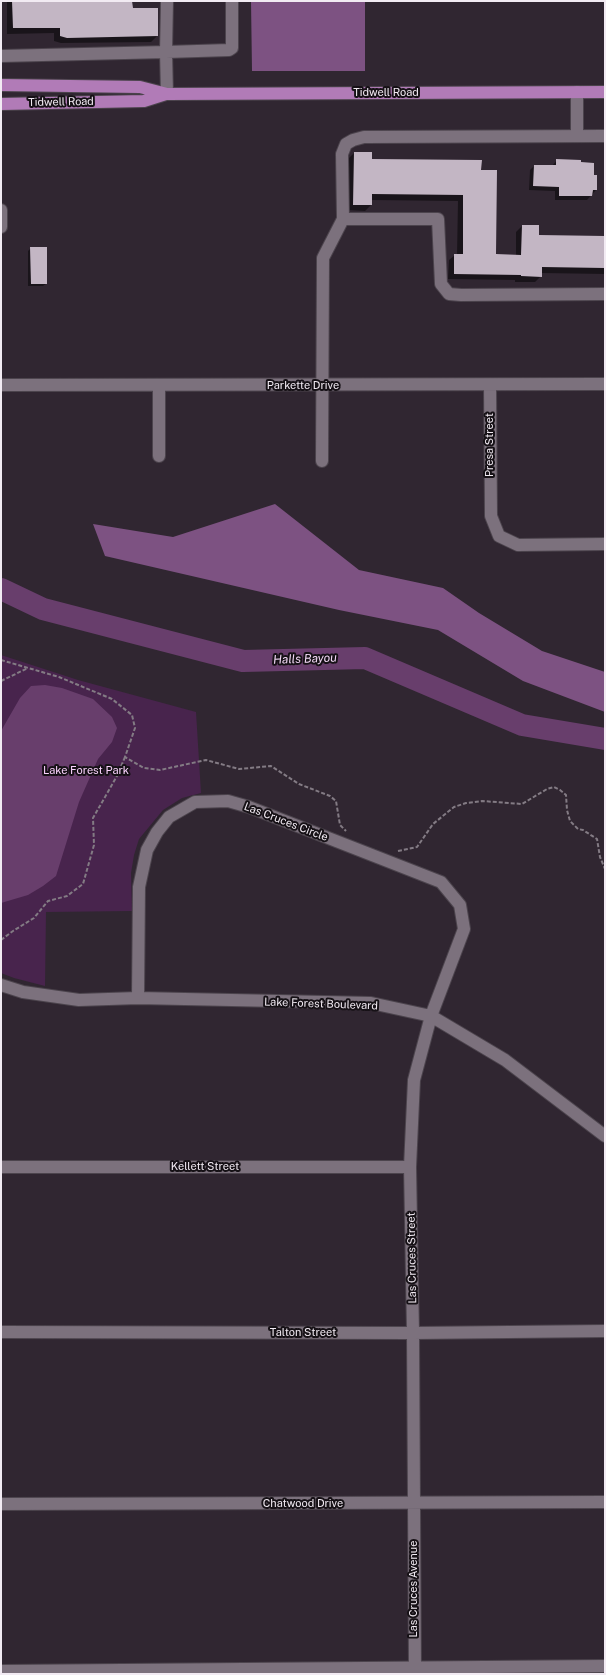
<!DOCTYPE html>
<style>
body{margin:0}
#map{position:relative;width:606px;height:1675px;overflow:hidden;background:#302631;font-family:"Public Sans",sans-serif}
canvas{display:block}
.frame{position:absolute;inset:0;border:2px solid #f2ebf3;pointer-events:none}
</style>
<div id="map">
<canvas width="606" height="1675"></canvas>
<div class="frame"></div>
</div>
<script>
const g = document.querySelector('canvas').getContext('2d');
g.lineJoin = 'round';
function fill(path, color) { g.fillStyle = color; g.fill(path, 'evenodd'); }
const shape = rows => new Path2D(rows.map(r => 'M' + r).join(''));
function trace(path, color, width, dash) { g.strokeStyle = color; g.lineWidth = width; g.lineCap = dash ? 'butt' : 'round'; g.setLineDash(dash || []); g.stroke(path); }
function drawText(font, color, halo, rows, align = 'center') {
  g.font = font + ' "Public Sans",sans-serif'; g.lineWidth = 4; g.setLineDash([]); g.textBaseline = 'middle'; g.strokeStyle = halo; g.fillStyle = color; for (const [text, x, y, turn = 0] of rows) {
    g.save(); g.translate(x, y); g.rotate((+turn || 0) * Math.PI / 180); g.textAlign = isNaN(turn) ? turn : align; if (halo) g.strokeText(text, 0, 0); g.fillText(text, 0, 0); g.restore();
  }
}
fill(shape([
 [1,655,78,680,196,712,201,793,182,798,163,810,139,839,134,855,131,873,132,911,46,912,45,986,14,978,1,973]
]), '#48244d');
fill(shape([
 [251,1,365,1,365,71,252,71],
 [275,504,359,570,443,588,479,613,542,651,605,672,605,712,523,681,438,630,339,610,105,556,93,524,173,537]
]), '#7d5282');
fill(shape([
 [45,685,62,688,93,699,112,717,117,728,112,742,98,759,79,802,56,876,43,886,28,895,1,903,1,731,20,698,31,686]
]), '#683e6c');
fill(shape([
 [7,1,131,1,128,10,157,36,151,42,61,43,54,41,54,33,7,34],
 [354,153,371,160,480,171,495,255,516,255,516,232,522,226,538,236,605,237,605,274,541,273,541,276,535,282,515,282,515,280,448,279,449,260,455,255,457,255,458,201,371,200,371,205,365,211,348,210,348,159],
 [557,160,596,176,596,190,587,200,555,200,555,191,529,190,530,170,534,166,552,166],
 [31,248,46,284,43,286,28,286,28,251]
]), '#0007');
trace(shape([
 [1,589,43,609,243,661,365,658,522,725,605,739]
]), '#683e6c', 22);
fill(shape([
 [12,1,132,1,133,8,158,8,158,36,67,38,60,36,60,28,13,28],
 [354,152,372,152,372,159,482,160,481,170,497,170,496,254,521,255,522,225,539,225,539,235,605,236,605,268,542,267,542,277,521,276,521,275,454,274,454,254,463,254,463,195,372,194,372,205,353,205],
 [556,159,581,160,581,162,594,163,594,175,597,175,597,190,593,190,592,196,559,196,559,187,533,186,534,165,556,165],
 [30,247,47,247,47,284,31,284]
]), '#c3b6c4');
const minor = shape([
 [167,1,166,52,229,50,232,48,232,1],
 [1,56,166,52,167,94],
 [577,92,577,136],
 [605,136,364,137,353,140,346,144,342,154,343,219,438,219,441,284,449,294,461,295,605,294],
 [1,210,1,227],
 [1,385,605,384],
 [490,385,491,516,499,536,518,545,605,544],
 [159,386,159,456],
 [322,461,323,258,343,219],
 [1,985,23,992,79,1000,138,998,371,1003,431,1016,505,1060,605,1136],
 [138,998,139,887,147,850,157,832,169,817,195,802,228,801,249,807,441,882,460,905,464,929,431,1016,414,1080,410,1167,413,1333,415,1674],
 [1,1167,410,1167],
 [1,1332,413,1333,605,1331],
 [1,1504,605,1502],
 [1,1671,605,1666]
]);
const major = shape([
 [1,85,140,87,167,94,605,92],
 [1,104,144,101,166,94]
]);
trace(minor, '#4c444d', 14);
trace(major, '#4c444d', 14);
trace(shape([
 [1,660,59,677,112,699,132,715,135,728,125,757,144,768,160,770,206,760,239,769,271,766,299,784,330,796,336,801,340,825,346,831],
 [1,681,28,668],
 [398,851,417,847,433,824,454,807,466,803,482,801,522,804,547,789,554,787,560,790,566,795,567,810,570,821,578,829,583,830,597,839,600,857,605,869],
 [1,940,13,931,34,918,48,901,67,896,83,884,94,845,93,818,117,776,125,757]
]), '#837b84', 2, [4, 2]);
trace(minor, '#7c717d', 12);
trace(major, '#b17bb7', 12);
drawText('11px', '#f2ebf3', '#161116', [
 ["Tidwell Road",386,93],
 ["Tidwell Road",61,102,-1],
 ["Parkette Drive",303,386],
 ["Presa Street",490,445,-90],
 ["Las Cruces Circle",286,822,21],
 ["Lake Forest Boulevard",321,1004,2],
 ["Kellett Street",205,1167],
 ["Las Cruces Street",412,1258,-91],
 ["Talton Street",303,1333],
 ["Chatwood Drive",303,1504],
 ["Las Cruces Avenue",414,1589,-90]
]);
drawText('11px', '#fbd3fe', '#161116', [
 ["Lake Forest Park",86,771]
]);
drawText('italic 12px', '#f4daf7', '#161116', [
 ["Halls Bayou",305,659,-2]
]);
</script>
